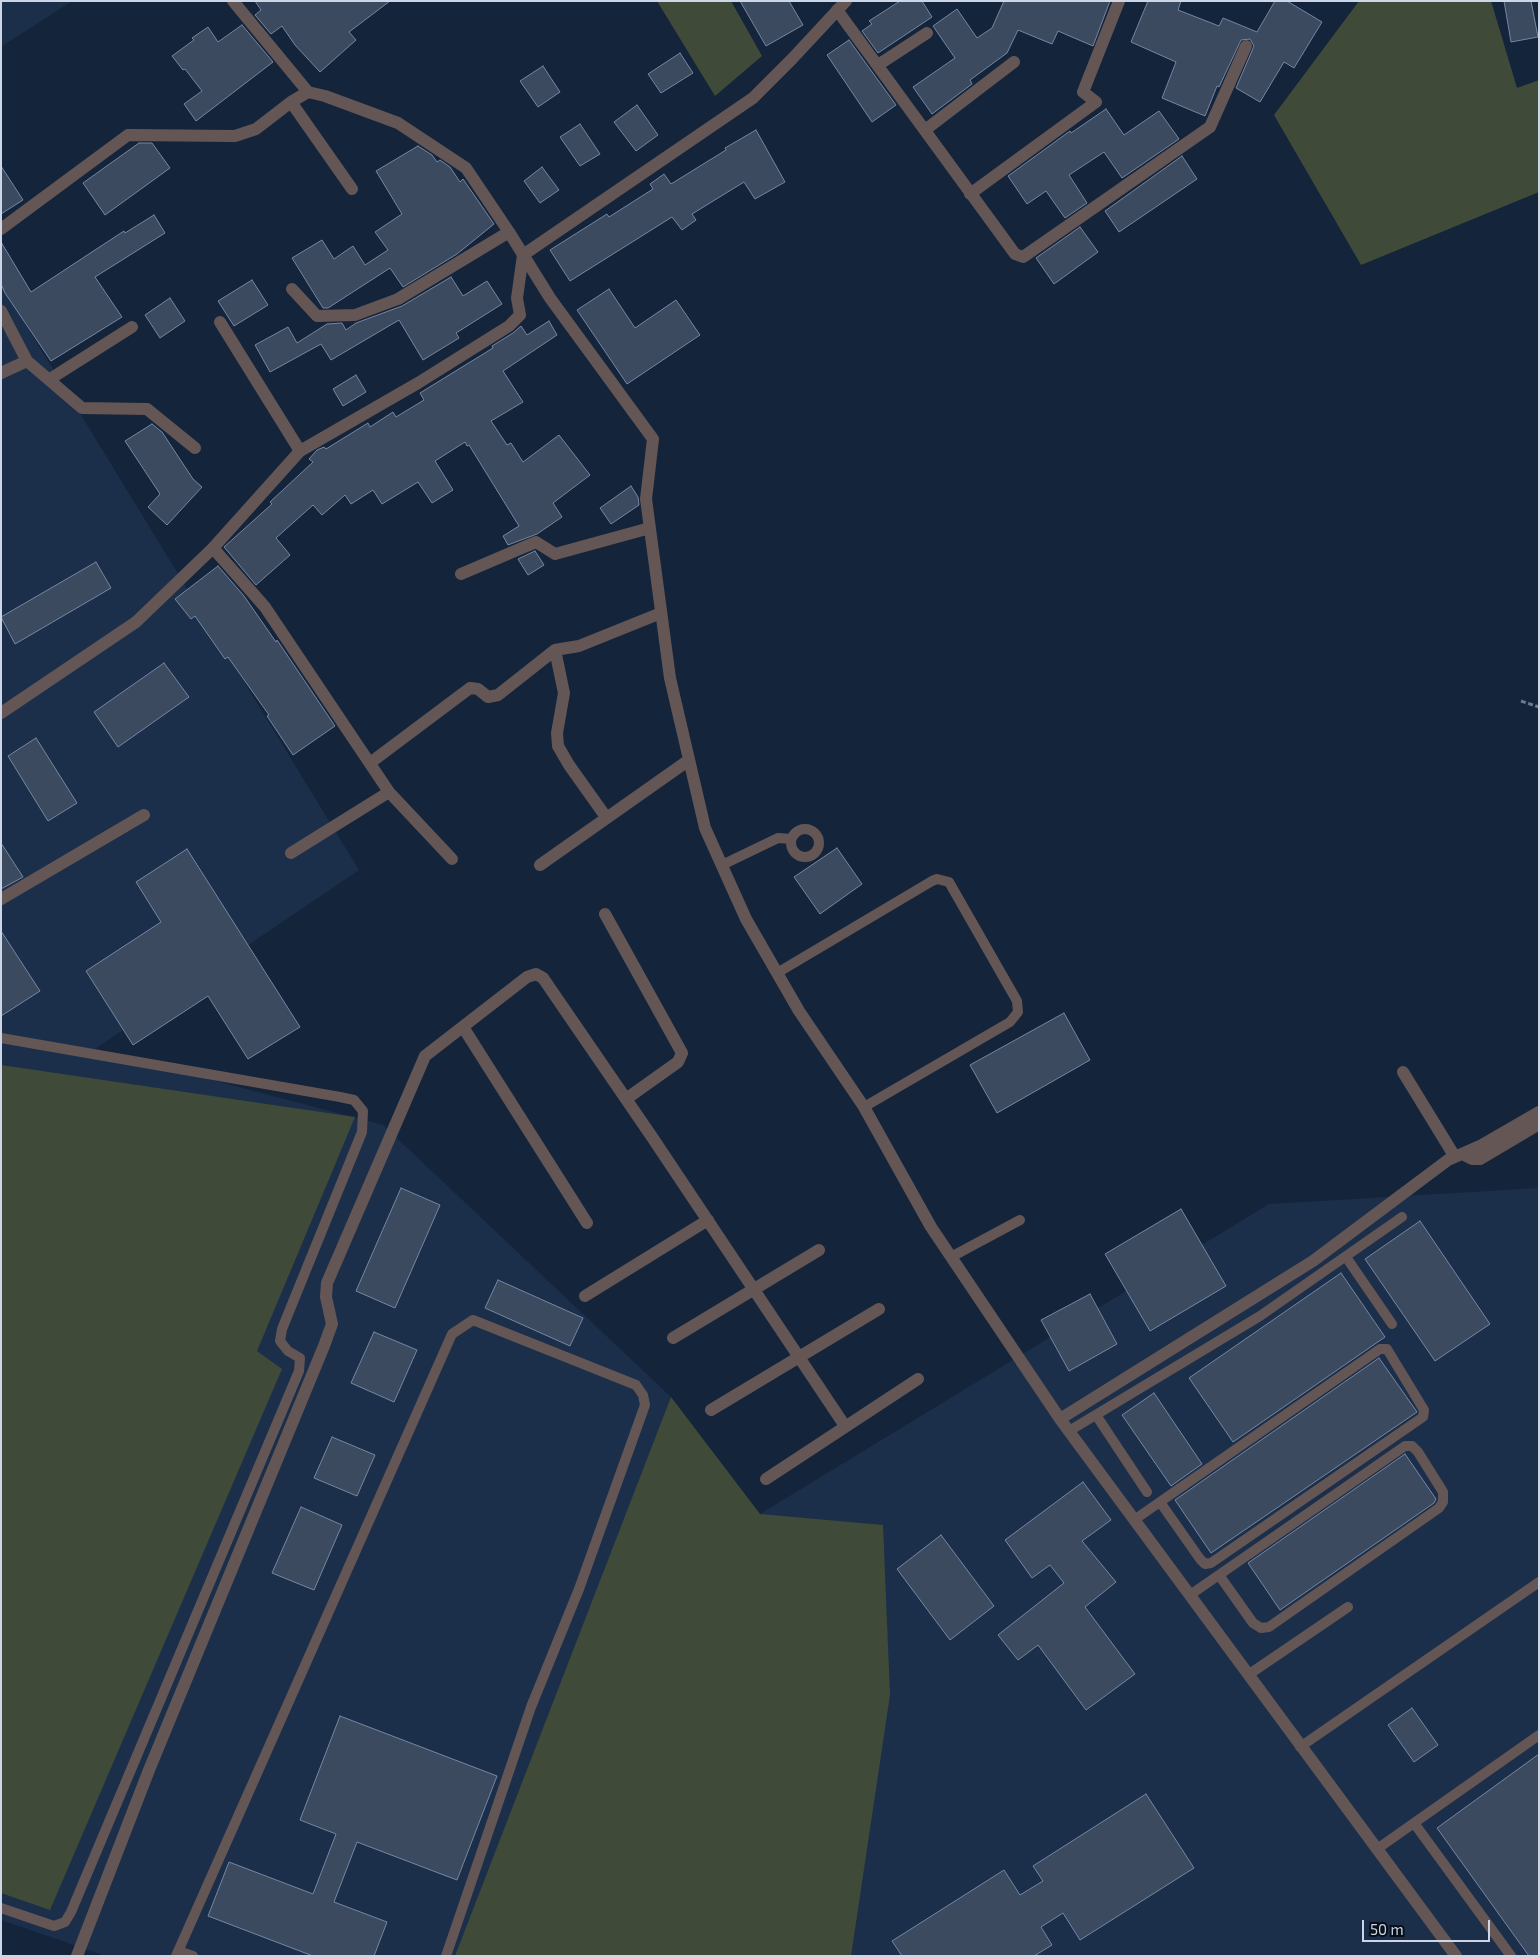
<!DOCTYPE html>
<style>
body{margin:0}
#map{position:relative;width:1540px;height:1957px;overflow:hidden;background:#14243b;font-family:"Exo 2",sans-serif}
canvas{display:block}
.frame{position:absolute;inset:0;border:2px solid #ccd6e6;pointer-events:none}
.scale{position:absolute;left:1362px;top:1920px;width:128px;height:22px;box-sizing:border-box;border:2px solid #ccd6e6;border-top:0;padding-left:6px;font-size:15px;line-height:18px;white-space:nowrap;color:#ccd6e6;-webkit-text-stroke:4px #070e18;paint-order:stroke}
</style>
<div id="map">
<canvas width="1540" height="1957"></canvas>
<div class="frame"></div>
<div class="scale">50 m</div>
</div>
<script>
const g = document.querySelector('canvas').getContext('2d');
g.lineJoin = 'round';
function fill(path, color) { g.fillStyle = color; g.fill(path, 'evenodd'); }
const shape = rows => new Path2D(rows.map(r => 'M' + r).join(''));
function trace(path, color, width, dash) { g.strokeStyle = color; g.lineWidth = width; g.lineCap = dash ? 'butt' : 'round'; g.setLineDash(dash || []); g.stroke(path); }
fill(shape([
 [1,1,72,1,1,47],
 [1,284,359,870,95,1049,383,1125,671,1397,760,1514,1269,1204,1539,1188,1539,1956,106,1956,1,1920]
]), '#1b2f4b');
fill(shape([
 [657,1,731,1,762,56,715,96],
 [1359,1,1491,1,1517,88,1539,80,1539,192,1361,265,1274,115],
 [1,1065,355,1117,257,1351,282,1369,50,1910,1,1893],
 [671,1397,760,1514,883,1525,890,1695,851,1956,455,1956]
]), '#3f4b38');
const building = shape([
 [255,1,390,1,349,32,356,40,320,72,295,45,282,26,271,34,255,15,261,10,255,1],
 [740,1,789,1,803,25,766,46,740,1],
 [900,1,922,1,932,17,878,53,862,31,872,24,869,21,900,1],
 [1004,1,1110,1,1093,46,1058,31,1052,44,1018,30,1007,53,970,80,972,84,932,114,913,87,955,58,933,26,957,9,977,38,992,28,1004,1],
 [1148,1,1181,1,1178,10,1219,26,1223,18,1257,32,1275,1,1287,1,1322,22,1294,68,1284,62,1260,102,1236,88,1254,46,1250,39,1241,40,1219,87,1217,86,1205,116,1162,98,1176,62,1131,42,1148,1],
 [1504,1,1531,1,1538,37,1511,42,1504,1],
 [242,25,273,62,196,121,184,104,202,91,185,69,183,70,172,56,194,40,192,38,208,27,218,42,242,25],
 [849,40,896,105,872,122,827,55,849,40],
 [680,53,693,73,661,93,648,74,680,53],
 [543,66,560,92,538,107,520,81,543,66],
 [637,105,658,135,636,151,614,122,637,105],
 [1106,109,1124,135,1159,111,1179,139,1122,178,1104,152,1069,175,1087,203,1065,218,1046,191,1027,204,1008,176,1070,131,1071,133,1106,109],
 [580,124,600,154,580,166,560,137,580,124],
 [756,130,785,182,755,199,744,182,692,214,696,220,682,230,672,217,570,281,550,250,607,214,609,217,653,189,650,184,664,174,671,184,726,150,725,148,756,130],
 [139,143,152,143,170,168,105,215,83,183,139,143],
 [418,146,432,155,437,162,440,160,450,167,460,182,463,179,494,224,457,254,403,287,390,268,328,308,323,308,292,258,322,240,334,259,353,246,365,265,388,250,375,232,402,214,376,171,418,146],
 [1182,156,1197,179,1119,232,1105,211,1182,156],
 [1,166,23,200,1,214,1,166],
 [542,167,559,190,540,203,524,181,542,167],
 [154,215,165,233,95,277,122,317,51,361,5,293,1,284,1,242,31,292,124,231,125,233,154,215],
 [1080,227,1098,252,1054,284,1036,258,1080,227],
 [451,277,463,296,487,281,502,304,456,333,459,338,423,360,399,320,331,360,321,344,270,372,255,345,288,327,297,343,327,324,342,323,346,330,356,323,402,306,451,277],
 [252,280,268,305,234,326,218,301,252,280],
 [609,289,635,328,676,300,700,335,627,384,577,310,609,289],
 [170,298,185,321,160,338,145,315,170,298],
 [549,321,557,335,503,371,523,402,491,421,507,445,511,443,523,462,559,435,590,475,553,503,562,517,537,534,508,545,503,536,519,526,469,445,467,446,465,442,435,461,453,490,432,503,418,482,382,504,373,490,351,504,345,495,322,515,313,505,276,538,290,555,256,585,224,547,272,504,270,502,313,462,309,459,317,450,324,447,326,449,368,423,370,427,393,412,396,417,424,400,420,393,493,348,492,346,513,333,521,326,527,335,549,321],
 [356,375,366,392,343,406,333,389,356,375],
 [152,424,162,432,193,479,202,487,167,525,148,507,160,494,125,441,152,424],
 [631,486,638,497,639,505,611,524,600,508,631,486],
 [535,551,544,565,528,575,518,559,535,551],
 [96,562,111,588,15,644,1,617,96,562],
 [218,566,244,596,276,642,277,640,335,726,293,755,267,716,269,715,228,657,225,659,195,616,191,619,175,599,218,566],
 [164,663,189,697,118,747,94,712,164,663],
 [36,738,77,803,48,821,8,756,36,738],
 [1,843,23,877,1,889,1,843],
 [837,848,862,884,820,914,794,877,837,848],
 [187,849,300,1027,248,1059,208,996,133,1045,86,971,161,922,136,882,187,849],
 [1,931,40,991,1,1016,1,931],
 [1064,1013,1090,1060,997,1113,970,1065,1064,1013],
 [401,1188,440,1205,395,1308,356,1291,401,1188],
 [1181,1209,1226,1286,1150,1331,1105,1254,1181,1209],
 [1420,1221,1490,1324,1435,1361,1365,1259,1420,1221],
 [1341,1273,1385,1337,1233,1442,1189,1378,1341,1273],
 [498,1280,583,1318,570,1346,485,1308,498,1280],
 [1090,1294,1117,1344,1069,1371,1041,1320,1090,1294],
 [374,1332,417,1350,394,1402,351,1383,374,1332],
 [1379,1358,1417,1412,1211,1553,1175,1500,1379,1358],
 [1154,1393,1202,1464,1171,1486,1122,1415,1154,1393],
 [332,1437,375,1455,357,1496,314,1478,332,1437],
 [1405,1454,1436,1499,1434,1503,1280,1610,1248,1563,1405,1454],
 [1083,1482,1111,1520,1082,1541,1116,1582,1085,1607,1135,1674,1086,1710,1038,1645,1018,1660,998,1635,1064,1583,1050,1565,1032,1578,1005,1540,1083,1482],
 [301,1507,342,1525,314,1590,272,1573,301,1507],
 [941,1535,994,1606,950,1640,897,1569,941,1535],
 [1412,1708,1438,1745,1414,1762,1388,1725,1412,1708],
 [340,1716,497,1776,457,1880,357,1842,334,1902,387,1922,374,1956,313,1956,208,1916,229,1862,313,1894,336,1834,300,1820,340,1716],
 [1539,1754,1539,1956,1529,1956,1437,1828,1539,1754],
 [1146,1794,1194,1868,1080,1940,1063,1913,1041,1927,1052,1945,1034,1956,902,1956,892,1941,1004,1870,1020,1895,1043,1881,1033,1866,1146,1794]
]);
fill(building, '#3c4a5f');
trace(building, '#7487a4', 1);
trace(shape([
 [1521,701,1539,707]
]), '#6c798d', 3, [5, 2.5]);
trace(shape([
 '791 843a14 14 0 1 1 28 0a14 14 0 1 1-28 0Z',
 [722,865,778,838,791,839],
 [777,973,932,881,937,879,949,882,1017,1001,1018,1012,1010,1022,864,1107],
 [1,1038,340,1097,354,1100,363,1111,362,1132,282,1329,280,1341,288,1351,300,1358,299,1371,71,1912,65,1922,54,1926,1,1908],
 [951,1257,1020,1220],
 [1346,1257,1392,1324],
 [1096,1415,1147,1492],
 [1069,1431,1260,1316,1402,1217],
 [1134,1520,1380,1349,1387,1349,1424,1410,1423,1417,1211,1563,1205,1564,1200,1559,1160,1502],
 [1190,1595,1405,1446,1412,1446,1418,1452,1443,1492,1443,1502,1439,1508,1269,1627,1261,1628,1253,1623,1219,1575],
 [1248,1675,1348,1607],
 [1300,1747,1539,1582],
 [1414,1823,1511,1956],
 [1377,1849,1539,1735],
 [178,1951,193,1956],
 [176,1956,452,1334,473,1320,636,1385,643,1395,645,1405,579,1589,531,1707,446,1956]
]), '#645655', 10);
trace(shape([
 [233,1,308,92,325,96,398,123,466,168,509,232,550,298,653,439,646,499,670,678,705,828,746,919,799,1011,864,1107,931,1227,1060,1419,1456,1956],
 [837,10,1015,254,1023,257,1210,127,1246,46],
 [878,65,927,33],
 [291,102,352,189],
 [925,130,1014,62],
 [970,194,1096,102,1083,92,1119,1],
 [1,229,128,135,235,136,256,129,291,102,308,92],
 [292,289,317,316,355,315,398,299,509,232],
 [1,311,27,361,82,408,147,409,195,448],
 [220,322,300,451],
 [1,373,27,361],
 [50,379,132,327],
 [213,548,265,607,389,792,452,859],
 [461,574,536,542,555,554,650,528],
 [555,650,564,693,557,733,558,746,569,765,606,817],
 [370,763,470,688,478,689,488,697,498,695,555,650,579,646,661,613],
 [291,853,389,792],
 [540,865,689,760],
 [1,899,144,815],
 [605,914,682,1053,678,1062,626,1099],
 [463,1027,587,1223],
 [1403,1072,1455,1157],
 [1462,1154,1472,1159,1480,1159,1539,1124],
 [585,1296,708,1220],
 [673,1338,819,1250],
 [711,1410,879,1309],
 [1060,1419,1313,1261,1448,1160,1482,1145,1539,1112],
 [766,1479,918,1379],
 [77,1956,149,1770,324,1346,332,1324,326,1297,327,1283,425,1056,527,977,536,974,543,978,652,1137,845,1426]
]), '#645655', 12);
trace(shape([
 [1,713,136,622,213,548,300,451,418,383,509,326,520,315,517,298,523,255,753,98,792,59,846,1]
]), '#645655', 12);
</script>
